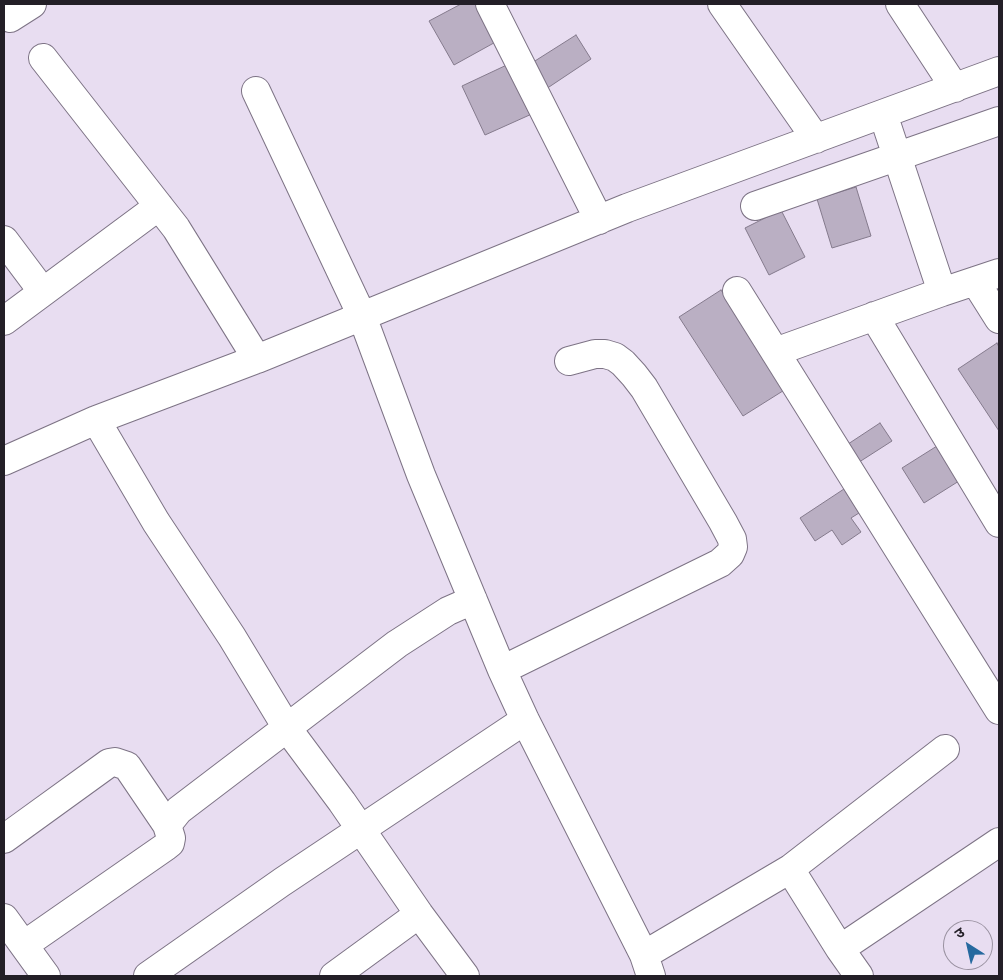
<!DOCTYPE html>
<meta charset="utf-8">
<style>
body{margin:0}
#map{position:relative;width:1003px;height:980px;overflow:hidden;background:#e8ddf1;font-family:"Source Sans 3","Noto Sans Devanagari",sans-serif}
canvas{display:block}
.frame{position:absolute;inset:0;border:5px solid #231f27;pointer-events:none}
.north{position:absolute;left:943px;top:920px;width:50px;height:50px;box-sizing:border-box;background:#e8ddf1;border:1px solid #9991a0;border-radius:50%;rotate:325deg;font-size:14px;font-weight:700;line-height:20px;text-align:center;color:#231f27}
.north::after{content:'';display:block;margin:auto;width:18px;height:22px;background:#26699f;clip-path:polygon(50% 0,100% 100%,50% 72%,0 100%)}
</style>
<div id="map">
<canvas width="1003" height="980"></canvas>
<div class="frame"></div>
<div class="north">उ</div>
</div>
<script>
const g = document.querySelector('canvas').getContext('2d');
g.lineJoin = 'round';
function fill(path, color) { g.fillStyle = color; g.fill(path, 'evenodd'); }
const shape = rows => new Path2D(rows.map(r => 'M' + r).join(''));
function trace(path, color, width, dash) { g.strokeStyle = color; g.lineWidth = width; g.lineCap = dash ? 'butt' : 'round'; g.setLineDash(dash || []); g.stroke(path); }
const building = shape([
 [461,4,482,4,501,39,454,65,429,21,461,4],
 [576,35,591,59,543,91,527,66,576,35],
 [511,63,534,113,485,135,462,86,511,63],
 [856,187,871,236,832,248,817,199,856,187],
 [781,210,805,257,769,275,745,228,781,210],
 [721,290,786,389,743,416,679,317,721,290],
 [997,343,999,347,999,431,958,369,997,343],
 [880,423,892,441,853,466,842,448,880,423],
 [937,446,959,481,924,503,902,468,937,446],
 [844,489,859,513,851,518,861,532,842,545,832,530,815,541,800,518,844,489]
]);
fill(building, '#baafc3');
trace(building, '#847a8c', 1);
const minor = shape([
 [490,4,599,220],
 [722,4,816,139],
 [900,4,955,88],
 [4,10,10,18,32,4],
 [43,58,176,228,257,359],
 [256,91,362,316,421,475,502,670,525,720,644,955,651,976],
 [883,114,942,292],
 [755,206,999,121],
 [4,240,43,292],
 [975,281,999,319],
 [737,291,999,710],
 [874,316,999,523],
 [4,321,159,206],
 [775,352,942,292,999,273],
 [96,420,156,522,232,637,287,728,342,802,419,914,465,976],
 [4,461,96,420,257,359,627,208,999,71],
 [502,670,720,563,730,554,733,547,732,539,723,522,644,388,634,375,623,363,615,357,605,354,595,354,569,361],
 [4,839,109,763,115,762,127,766,167,825],
 [790,869,840,949,859,976],
 [4,918,46,976],
 [24,945,165,847,170,843,171,838,167,825,179,810,397,644,448,611,473,600],
 [840,949,999,842],
 [644,955,790,869,945,749],
 [148,976,282,882,525,720],
 [334,976,419,914]
]);
trace(minor, '#7d7385', 30);
trace(minor, '#fff', 28);
</script>
